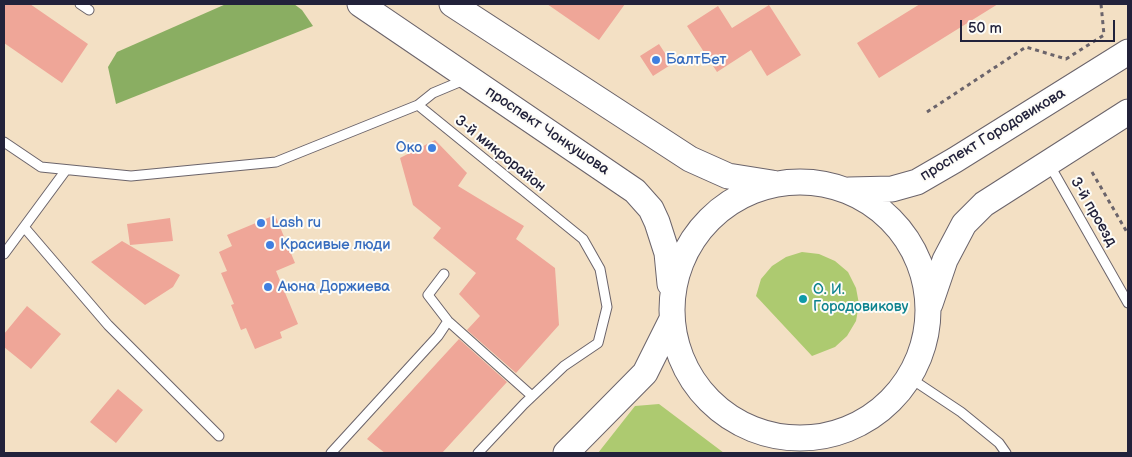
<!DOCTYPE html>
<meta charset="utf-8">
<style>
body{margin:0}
#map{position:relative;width:1132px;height:457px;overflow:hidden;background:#f3e0c4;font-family:"Balsamiq Sans",sans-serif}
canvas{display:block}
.frame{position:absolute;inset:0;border:5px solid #22223b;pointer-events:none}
.scale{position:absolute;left:960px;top:20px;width:155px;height:22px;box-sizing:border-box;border:2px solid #22223b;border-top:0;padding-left:6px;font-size:15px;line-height:18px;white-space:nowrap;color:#22223b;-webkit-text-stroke:4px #fdfcf7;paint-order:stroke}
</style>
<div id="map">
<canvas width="1132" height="457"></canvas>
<div class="frame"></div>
<div class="scale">50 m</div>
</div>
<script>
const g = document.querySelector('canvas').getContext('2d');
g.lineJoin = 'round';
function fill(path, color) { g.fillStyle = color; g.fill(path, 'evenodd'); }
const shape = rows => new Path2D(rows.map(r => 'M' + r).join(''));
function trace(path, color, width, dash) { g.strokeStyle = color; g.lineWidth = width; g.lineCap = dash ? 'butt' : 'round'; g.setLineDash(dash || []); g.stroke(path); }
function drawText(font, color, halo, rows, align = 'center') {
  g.font = font + ' "Balsamiq Sans",sans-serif'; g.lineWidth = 4; g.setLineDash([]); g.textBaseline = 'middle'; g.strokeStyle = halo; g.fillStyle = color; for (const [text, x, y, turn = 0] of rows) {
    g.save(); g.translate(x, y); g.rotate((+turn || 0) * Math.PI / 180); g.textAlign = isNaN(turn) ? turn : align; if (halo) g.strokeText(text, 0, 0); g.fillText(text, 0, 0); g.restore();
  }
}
fill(shape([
 [802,252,819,254,835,261,848,272,856,288,859,304,856,321,847,336,835,347,812,356,756,296,761,279,772,266,786,257],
 [659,404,724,453,598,453,635,406]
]), '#adca70');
fill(shape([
 [226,4,294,4,302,10,313,26,116,104,108,67,117,52]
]), '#8aae62');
fill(shape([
 [4,4,30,4,88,44,62,83,4,43],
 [547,4,625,4,599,40],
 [920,4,998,4,879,78,857,43],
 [769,5,801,55,767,76,751,50,717,72,687,26,718,6,732,28],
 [659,44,672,64,653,76,640,56],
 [435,140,467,173,458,186,524,226,516,239,555,268,559,325,516,373,467,330,480,316,459,294,476,273,433,238,441,228,413,205,400,158],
 [275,215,295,263,276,271,298,324,280,332,282,338,255,349,246,328,241,330,231,305,234,304,221,273,227,271,219,252,232,246,227,235],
 [170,218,173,241,130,245,127,224],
 [122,241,180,275,173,287,145,305,91,262],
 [27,306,61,334,31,369,4,347,4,334],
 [459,339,507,382,442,453,385,453,367,439],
 [118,389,143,410,116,443,90,422]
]), '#efa698');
const lane = shape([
 [80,4,89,10],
 [418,105,583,239,600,269,607,307,598,343,564,366,524,404,478,453],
 [4,142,41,167,131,176,276,162,418,105,433,93,464,80],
 [1049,164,1128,303],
 [24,227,108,325,219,436],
 [4,254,66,170],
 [444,274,428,295,448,321,532,396],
 [910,378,961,412,999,443,1006,453],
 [331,453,438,336,448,321]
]);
const secondary = shape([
 [360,4,635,191,651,209,657,222,667,253,670,284],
 [452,4,690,159,728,176,772,183],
 '672 310a128 128 0 1 1 256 0a128 128 0 1 1-256 0Z',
 [849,190,892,189,917,182,955,160,1128,52],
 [930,304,945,260,964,224,984,204,1128,112],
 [566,453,645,373,671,321]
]);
trace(lane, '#6b646b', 11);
trace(secondary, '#6b646b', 27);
trace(shape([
 [927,112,1026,47,1066,59,1104,35,1101,4],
 [1092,172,1128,234]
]), '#6b646b', 3, [4, 4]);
trace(lane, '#fff', 9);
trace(secondary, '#fff', 25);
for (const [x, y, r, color] of [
 [656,60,5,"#3f7fe0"],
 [432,148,5,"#3f7fe0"],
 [261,223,5,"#3f7fe0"],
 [270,245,5,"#3f7fe0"],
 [268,287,5,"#3f7fe0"],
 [803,299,5,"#0f9aa8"]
]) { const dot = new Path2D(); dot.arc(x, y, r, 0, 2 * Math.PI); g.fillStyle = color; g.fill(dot); trace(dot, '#fdfcf7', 2); }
drawText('15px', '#366cbe', '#fdfcf7', [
 ["БалтБет",666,60],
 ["Око",422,148,"right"],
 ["Lash ru",271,223],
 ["Красивые люди",280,245],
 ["Аюна Доржиева",278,287]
], 'left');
drawText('15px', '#22223b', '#fdfcf7', [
 ["проспект Чонкушова",547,131,34],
 ["проспект Городовикова",993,135,-31],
 ["3-й микрорайон",500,154,39],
 ["3-й проезд",1093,212,60]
]);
drawText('15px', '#0d838f', '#fdfcf7', [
 ["О. И.",813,290],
 ["Городовикову",813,307]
], 'left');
</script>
